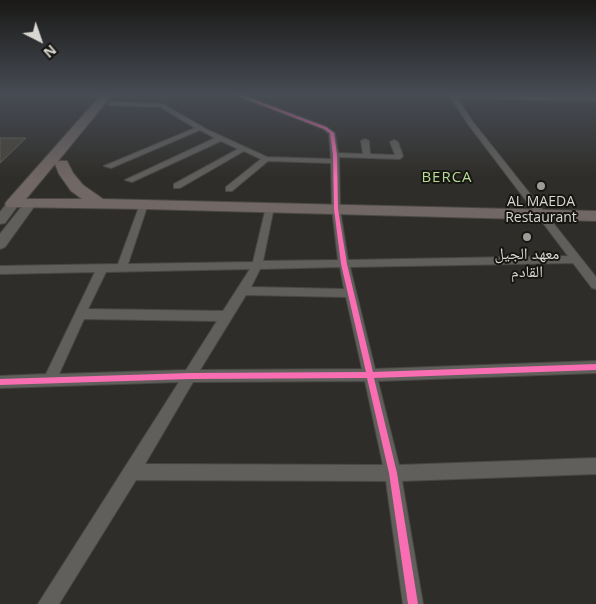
<!DOCTYPE html>
<meta charset="utf-8">
<style>
body{margin:0}
#map{position:relative;width:596px;height:604px;overflow:hidden;background:#2f2d29;font-family:"Open Sans",sans-serif}
canvas{display:block}
.north{position:absolute;left:15px;top:15px;width:50px;height:50px;-webkit-text-stroke:4px #181612;paint-order:stroke;rotate:139deg;font-size:14px;font-weight:700;line-height:20px;text-align:center;color:#d9d7d2}
.north::after{content:'';display:block;margin:auto;width:18px;height:22px;background:#d9d7d2;clip-path:polygon(50% 0,100% 100%,50% 72%,0 100%)}
</style>
<div id="map">
<canvas width="596" height="604"></canvas>
<div class="north">N</div>
</div>
<script>
const g = document.querySelector('canvas').getContext('2d');
g.lineJoin = 'round';
function fill(path, color) { g.fillStyle = color; g.fill(path, 'evenodd'); }
const shape = rows => new Path2D(rows.map(r => 'M' + r).join(''));
function trace(path, color, width, dash) { g.strokeStyle = color; g.lineWidth = width; g.lineCap = dash ? 'butt' : 'round'; g.setLineDash(dash || []); g.stroke(path); }
function drawText(font, color, halo, rows, align = 'center') {
  g.font = font + ' "Open Sans","Noto Naskh Arabic",sans-serif'; g.lineWidth = 4; g.setLineDash([]); g.textBaseline = 'middle'; g.strokeStyle = halo; g.fillStyle = color; for (const [text, x, y, turn = 0] of rows) {
    g.save(); g.translate(x, y); g.rotate((+turn || 0) * Math.PI / 180); g.textAlign = isNaN(turn) ? turn : align; if (halo) g.strokeText(text, 0, 0); g.fillText(text, 0, 0); g.restore();
  }
}
const building = shape([
 [0,138,26,138,0,163,0,138]
]);
fill(building, '#484338');
trace(building, '#62615d', 1);
const street = shape([
 [235,95,243,95,327,127,335,133,338,153,363,154,361,141,365,139,369,141,370,154,395,155,390,142,394,140,398,142,403,156,400,159,339,157,340,209,348,260,568,256,468,124,449,95,596,97,596,101,457,98,473,122,596,277,596,289,592,288,573,263,350,267,375,369,596,361,596,373,378,381,399,465,596,458,596,474,402,481,423,604,403,604,386,481,136,480,59,604,38,604,179,382,0,388,0,376,46,374,95,272,0,274,0,266,118,264,140,204,144,201,148,204,128,264,253,262,266,207,270,204,274,207,263,261,338,260,332,209,331,163,268,161,232,191,226,191,226,187,261,159,244,151,180,188,174,188,174,184,238,149,221,141,132,182,125,180,215,138,200,130,111,168,104,166,195,128,160,107,109,105,109,103,111,102,163,104,208,130,267,157,331,159,329,134,323,129,235,95],
 [340,267,344,289,251,287,260,269,340,267],
 [250,269,223,311,88,309,106,272,250,269],
 [246,295,346,297,362,369,200,370,246,295],
 [84,319,217,321,186,370,59,374,84,319],
 [365,381,383,465,145,464,193,382,365,381]
]);
const secondary = shape([
 [13,200,19,204,5,223,0,224,0,212,9,201,13,200],
 [30,200,36,204,5,247,0,249,0,234,26,201,30,200]
]);
const highway = shape([
 [101,95,112,95,58,161,67,161,73,173,83,185,103,199,596,211,596,221,144,209,7,207,5,204,7,201,101,95],
 [55,164,59,174,71,191,82,199,26,199,55,164]
]);
trace(street, '#494844', 2);
trace(secondary, '#494844', 2);
trace(highway, '#494844', 2);
fill(street, '#615f5c');
fill(secondary, '#615f5c');
fill(highway, '#716764');
fill(shape([
 [236,95,241,95,326,127,334,133,337,155,338,209,347,264,373,372,596,364,596,370,374,378,397,473,418,604,408,604,389,473,367,378,190,379,0,385,0,379,190,373,366,372,341,264,334,209,333,155,330,133,324,129,236,95]
]), '#f96db3');
const sky = g.createLinearGradient(0, 0, 0, 179);
sky.addColorStop(0, '#1a1917');
sky.addColorStop(0.53, '#474c54');
sky.addColorStop(1, '#474c5400');
g.fillStyle = sky;
g.fillRect(0, 0, 596, 179);
for (const [x, y, r, color] of [
 [541,186,5,"#9e9c97"],
 [527,237,5,"#9e9c97"]
]) { const dot = new Path2D(); dot.arc(x, y, r, 0, 2 * Math.PI); g.fillStyle = color; g.fill(dot); trace(dot, '#181612', 2); }
drawText('14px', '#d9d7d2', '#181612', [
 ["AL MAEDA",541,202],
 ["Restaurant",541,218]
]);
g.letterSpacing = '1px';
drawText('15px', '#b5db96', '#181612', [
 ["BERCA",447,178]
]);
g.letterSpacing = '0px';
drawText('16px', '#d9d7d2', '#181612', [
 ["معهد الجيل",527,254],
 ["القادم",527,272]
]);
</script>
